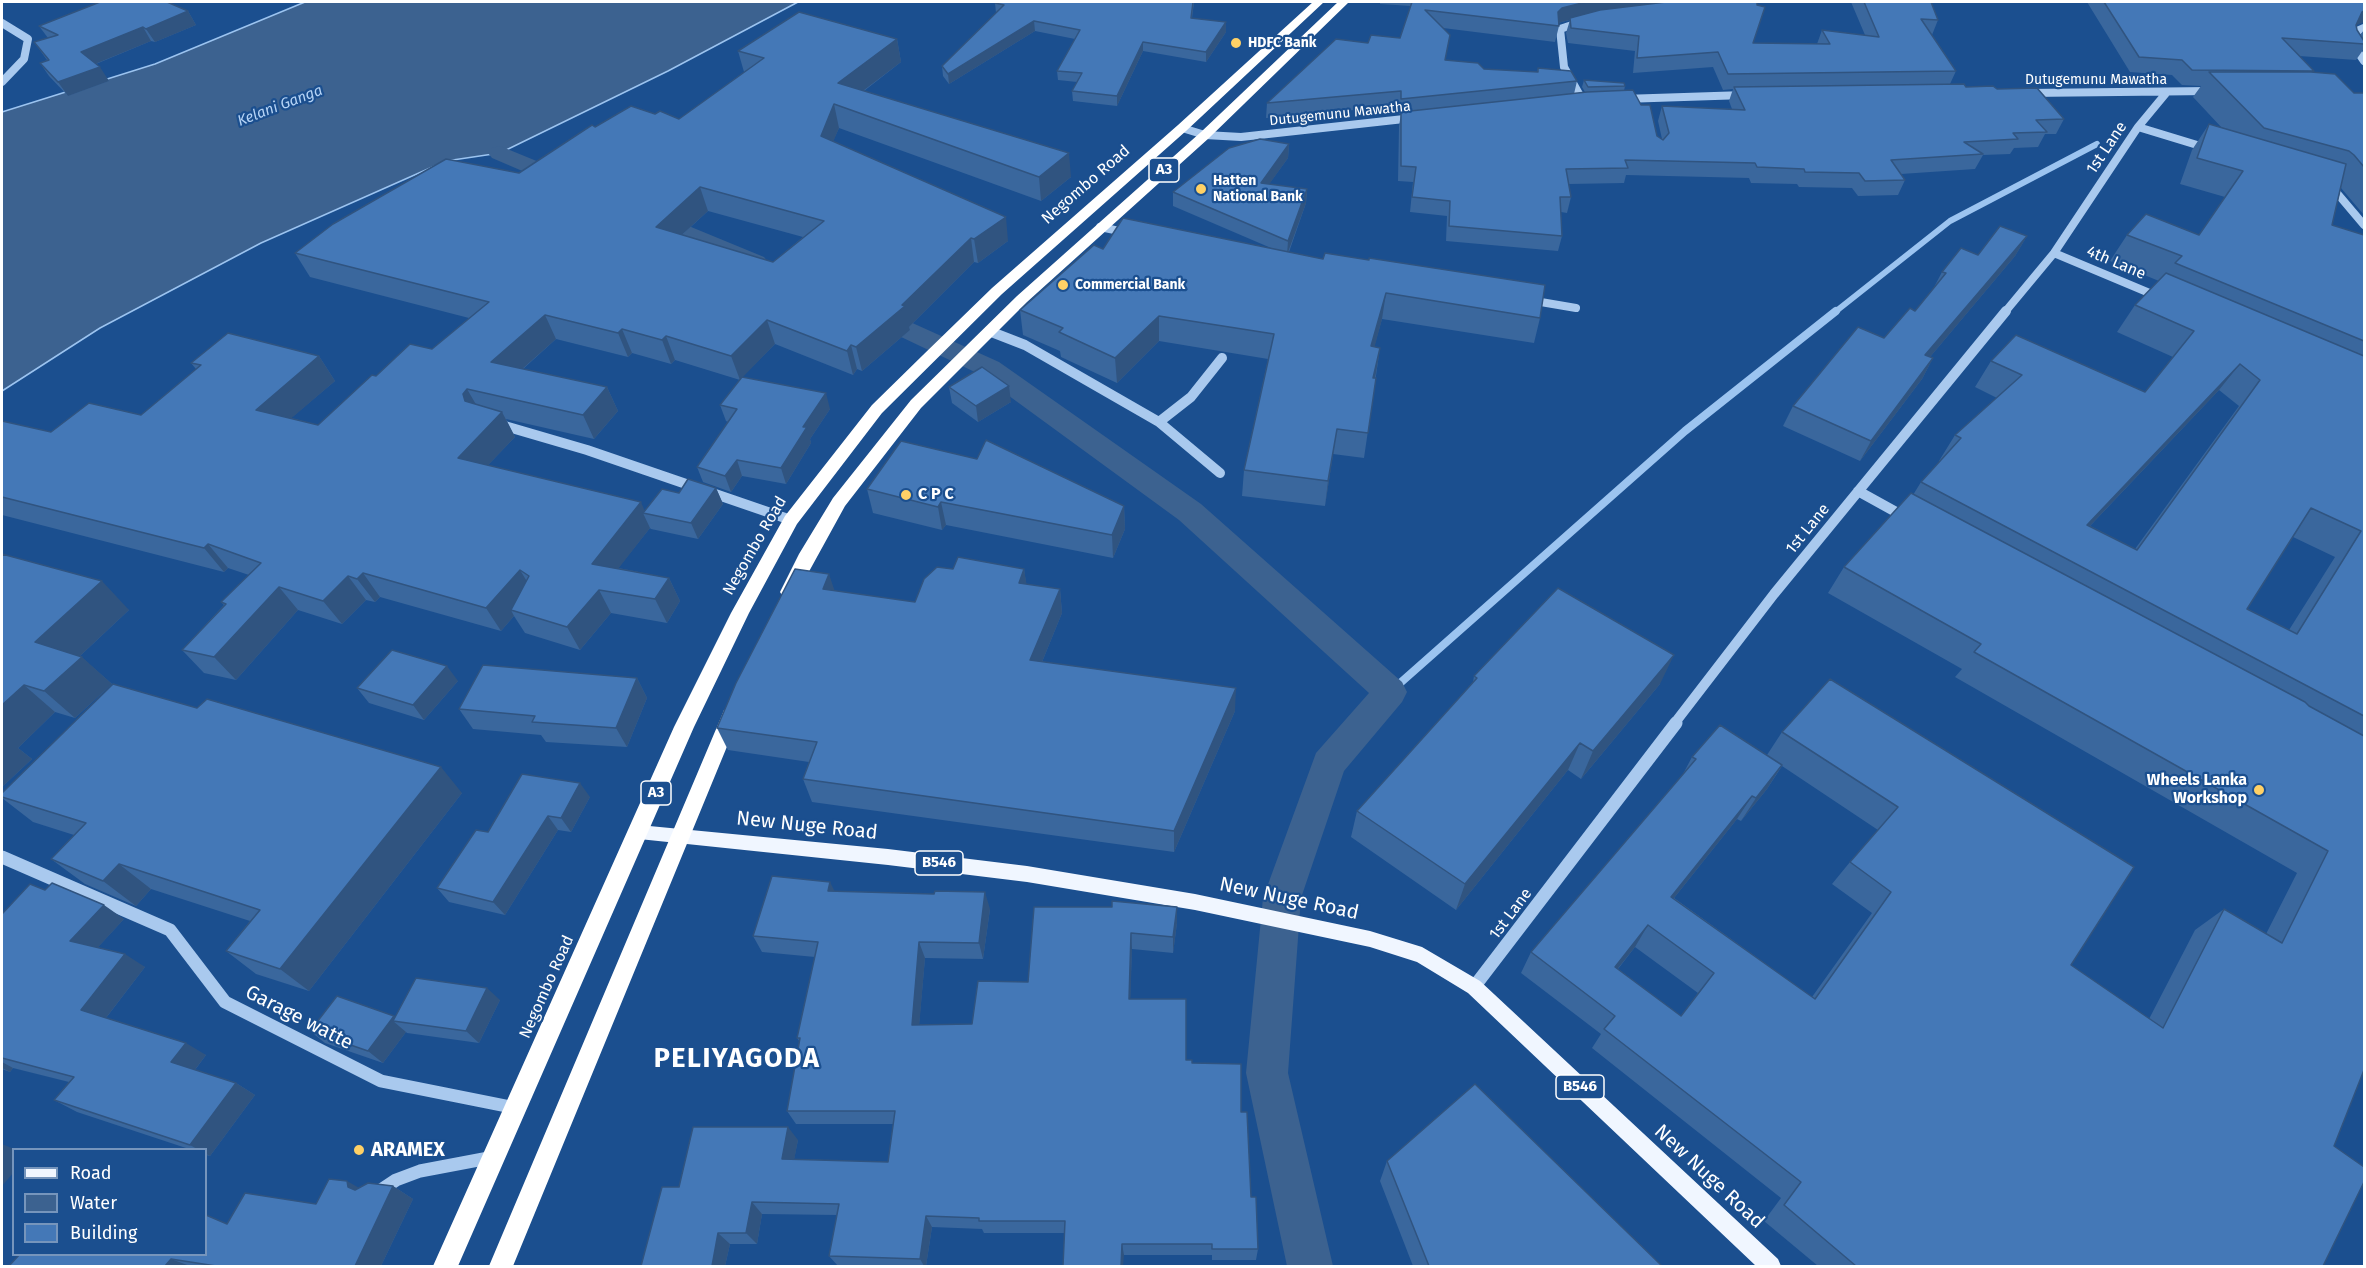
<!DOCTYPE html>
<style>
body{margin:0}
#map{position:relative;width:2366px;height:1268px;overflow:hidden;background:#1b4f8f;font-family:"Fira Sans",sans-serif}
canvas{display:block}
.frame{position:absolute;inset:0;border:3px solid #fff;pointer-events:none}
.legend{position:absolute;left:12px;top:1148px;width:195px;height:108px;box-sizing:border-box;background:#1b4f8f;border:2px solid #7695bc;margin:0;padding:8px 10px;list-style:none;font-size:18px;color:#fff}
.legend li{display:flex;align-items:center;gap:12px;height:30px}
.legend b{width:30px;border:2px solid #7695bc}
</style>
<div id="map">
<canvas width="2366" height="1268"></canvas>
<div class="frame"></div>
<ul class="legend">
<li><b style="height:8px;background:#f0f6ff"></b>Road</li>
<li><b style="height:16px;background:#3c6290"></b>Water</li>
<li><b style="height:16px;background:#4478b7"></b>Building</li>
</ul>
</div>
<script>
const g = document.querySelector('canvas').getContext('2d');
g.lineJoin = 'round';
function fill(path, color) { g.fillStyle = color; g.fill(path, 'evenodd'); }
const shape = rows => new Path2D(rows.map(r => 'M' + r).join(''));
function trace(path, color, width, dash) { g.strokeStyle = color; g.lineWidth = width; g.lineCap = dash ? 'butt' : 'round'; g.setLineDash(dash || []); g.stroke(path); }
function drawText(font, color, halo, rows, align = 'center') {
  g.font = font + ' "Fira Sans",sans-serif'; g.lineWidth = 4.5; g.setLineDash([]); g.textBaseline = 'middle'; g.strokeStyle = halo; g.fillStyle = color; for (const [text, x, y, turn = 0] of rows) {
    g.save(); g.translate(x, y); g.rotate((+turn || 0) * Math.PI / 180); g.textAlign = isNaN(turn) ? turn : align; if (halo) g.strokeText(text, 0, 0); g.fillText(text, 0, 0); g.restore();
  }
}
const water = shape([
 [305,2,798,2,668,71,500,153,446,161,261,243,100,328,2,391,2,112,155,64,305,2]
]);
fill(water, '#3c6290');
trace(water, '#9cc4f0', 1.5);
trace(shape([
 [1835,312,1950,221,2097,144]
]), '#9cc4f0', 6);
trace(shape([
 [1390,692,1685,431,1836,311]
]), '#9cc4f0', 8);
fill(shape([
 [500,146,578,178,582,183,578,188,570,190,562,188,492,158,488,153,492,148,500,146],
 [645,208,764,257,768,262,764,267,755,270,746,267,636,220,633,215,636,210,645,208],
 [868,303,999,362,1201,504,1402,682,1407,692,1402,702,1344,771,1301,898,1288,1073,1333,1266,1287,1266,1246,1073,1263,898,1316,753,1369,693,1179,520,979,374,859,317,855,311,859,305,868,303]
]), '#3c6290');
trace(shape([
 [1581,22,1560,29,1564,67,1583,101],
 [2,23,28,39,24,59,2,82],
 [2364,28,2355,32,2351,42,2364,61],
 [2028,93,2210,91],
 [1623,99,1745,95],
 [2138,127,2207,148],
 [1182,128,1205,135,1241,137,1413,118],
 [2331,186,2364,225],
 [1100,227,1129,233],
 [2054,253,2159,297],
 [1529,300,1576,308],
 [2005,312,2054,253,2138,127,2167,92]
]), '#a9c9ee', 8);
trace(shape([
 [989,331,1025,345,1159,422,1220,473],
 [1159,422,1191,397,1222,358],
 [498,424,587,450,791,520],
 [1858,491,1905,517],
 [1674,724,1774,594,2006,311]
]), '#a9c9ee', 10);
trace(shape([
 [2,857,170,930,225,1002,381,1081,516,1108],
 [1474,987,1676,723],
 [378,1192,396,1180,420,1171,494,1157]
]), '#a9c9ee', 13);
fill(shape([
 [639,825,888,849,1027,866,1195,894,1370,931,1422,947,1480,981,1778,1259,1781,1266,1756,1266,1468,993,1417,962,1370,947,1195,910,1027,882,888,865,639,839,633,837,631,832,633,827,639,825]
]), '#f0f6ff');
fill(shape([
 [1313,2,1324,2,1186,131,1002,294,882,413,797,524,749,613,694,727,458,1266,433,1266,674,727,731,613,785,516,872,405,923,355,992,288,1178,125,1313,2],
 [1338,2,1349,2,1209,138,1027,302,921,408,845,506,795,597,789,599,783,597,780,592,799,554,833,498,911,400,1017,296,1201,132,1338,2],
 [731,707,738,710,740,715,513,1266,489,1266,722,715,724,710,731,707]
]), '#fff');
fill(shape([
 [997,2,1194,2,1192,18,1226,32,1206,62,1143,51,1117,106,1073,101,1072,91,1077,82,1058,80,1057,71,1075,39,1035,31,949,84,943,76,942,66,996,13,995,3],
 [1380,2,1757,2,1753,43,1817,44,1822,30,1865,35,1851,2,1931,2,1938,20,1932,35,1956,71,1950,84,1966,87,1997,89,2064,119,2056,134,2045,134,2038,147,2014,148,2010,154,1983,155,1975,169,1901,174,1905,180,1898,195,1858,196,1852,188,1799,187,1797,184,1751,183,1749,178,1626,175,1624,183,1569,184,1571,197,1567,213,1561,212,1562,236,1558,251,1446,241,1447,216,1410,212,1413,182,1398,181,1399,126,1401,114,1399,114,1399,106,1266,118,1267,103,1368,43,1400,38,1411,6,1380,4],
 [1570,20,1566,33,1568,43,1635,51,1633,73,1713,67,1723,90,1733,89,1729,101,1732,109,1662,106,1658,121,1662,139,1657,136,1624,91,1625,86,1584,80,1582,87,1585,92,1574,94,1577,81,1538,68,1537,72,1484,69,1446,60,1443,28,1555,42,1559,26,1558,23],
 [2087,2,2364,2,2356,25,2357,30,2360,35,2364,30,2364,52,2363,50,2356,60,2299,56,2314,71,2313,72,2354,93,2364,93,2364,215,2341,188,2332,225,2364,235,2364,1070,2334,1146,2323,1266,1818,1266,1764,1221,1781,1198,1592,1048,1601,1034,1521,973,1531,952,1683,774,1692,757,1767,755,1782,732,1830,679,2071,965,2149,1019,2195,930,2224,909,2266,934,2297,873,1955,677,1962,669,1828,593,1844,567,1913,495,1921,482,1940,461,1939,461,1955,435,1997,398,1975,387,1991,361,2145,392,2173,357,2117,332,2135,305,2159,281,2110,261,2127,235,2199,235,2225,197,2180,184,2192,150,2209,124,2222,128,2193,97,2201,86,2182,85,2172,75,2130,72],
 [2219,390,2239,406,2135,549,2090,526],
 [2293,537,2335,557,2289,630,2247,609],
 [1782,766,1878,830,1850,862,1832,884,1872,913,1812,997,1674,898,1737,819,1741,821,1767,789],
 [1635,947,1698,993,1681,1016,1618,969],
 [188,11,196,25,155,42,151,41,96,64,109,81,68,96,49,76,40,63,47,60,34,42,48,38,39,26],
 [897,39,901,62,864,91,1071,177,1041,201,839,128,833,141,1008,241,978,263,974,262,909,327,910,330,862,371,857,369,853,375,775,344,742,377,830,409,810,439,811,443,786,484,742,476,731,492,703,482,697,467,728,422,726,421,720,405,740,380,675,360,671,364,632,353,628,357,556,339,523,369,607,387,618,411,594,439,506,419,515,437,488,465,645,511,679,493,716,488,723,504,698,539,651,529,650,528,618,568,669,578,680,601,667,623,611,613,580,650,525,633,514,616,501,631,380,597,375,602,366,600,342,624,298,610,236,680,204,673,182,650,224,605,221,602,249,575,228,568,224,572,2,515,2,421,51,432,141,415,196,369,191,363,319,356,335,381,291,418,318,425,376,376,432,349,469,318,310,277,295,253,519,173,595,127,655,114,679,119,744,72,738,51],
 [708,211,803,237,773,262,682,235],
 [1289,144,1288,158,1269,184,1307,189,1306,203,1289,252,1540,318,1534,343,1382,319,1374,347,1380,348,1364,458,1333,454,1325,506,1242,496,1244,470,1268,359,1159,341,1117,383,1061,357,1060,351,1023,335,1020,310,1103,249,1271,248,1173,206,1173,192],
 [2027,236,2015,256,1930,357,1933,358,1922,379,1860,461,1783,426,1793,406,1884,338,1915,311,1932,291,1942,272,1978,255],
 [949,387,1011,402,978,422,952,403],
 [867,489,1124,506,1125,529,1113,558,946,525,942,530,873,513],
 [2,554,129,610,80,656,112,684,75,718,55,712,18,748,32,759,2,787],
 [953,569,1024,569,1026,584,1060,589,1062,613,1042,662,1235,711,1174,852,812,802,803,779,809,762,728,750,717,728,834,591,915,602],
 [1474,676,1660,684,1581,779,1568,770,1456,910,1351,837,1357,811,1473,682],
 [637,678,647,698,627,747,546,742,541,735,473,729,459,709],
 [458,681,424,720,369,703,357,688],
 [2,793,462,793,309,991,256,974,226,951,250,921,151,889,136,906,85,884,51,859,74,835,33,822,2,798],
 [590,797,571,832,558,830,505,915,449,902,437,888,488,832],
 [834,891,990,909,983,959,925,958,919,1025,972,1024,1028,982,1177,907,1177,923,1173,953,1132,949,1130,999,1186,1060,1192,1063,1241,1112,1251,1197,1258,1249,1256,1260,1212,1260,1212,1255,1124,1255,1064,1233,984,1233,982,1229,932,1227,926,1266,838,1266,829,1256,837,1215,762,1214,757,1244,730,1244,725,1266,679,1187,798,1140,794,1159,888,1162,893,1124,796,1124,787,1111,800,1042,797,1038,815,957,762,952,753,936],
 [2,914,124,919,98,947,145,967,106,1018,206,1055,195,1070,236,1083,255,1095,210,1156,206,1155,206,1149,189,1149,77,1112,54,1100,69,1082,13,1068,10,1072,2,1069],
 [500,1000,479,1043,407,1033,406,1032,383,1063,325,1043,310,1031,394,1016,395,1017],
 [1387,1161,1662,1266,1413,1266,1380,1181],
 [393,1186,413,1199,381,1266,9,1266,227,1224,316,1204,359,1188]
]), '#3a679d');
fill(shape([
 [1586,2,1664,2,1594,13,1558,23,1558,12,1562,8],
 [188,11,196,25,155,42,146,29],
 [2364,11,2364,22,2352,27,2362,12],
 [1034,21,1035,31,949,84,948,74],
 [1226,22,1226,32,1206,62,1206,52],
 [143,27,151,41,90,66,81,52],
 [897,39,901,62,843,106,838,83],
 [1143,42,1143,51,1117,106,1117,96],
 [100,67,109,81,68,96,58,82],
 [834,104,839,128,826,159,821,136],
 [1289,144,1288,158,1260,197,1261,183],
 [1069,153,1071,177,1041,201,1039,177],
 [700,187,708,211,664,251,656,227],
 [1307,189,1306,203,1287,255,1288,241],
 [1006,217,1008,241,978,263,974,239],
 [2027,236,2015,256,1914,376,1925,355],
 [971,238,974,262,909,327,910,330,862,371,856,347,902,305],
 [1386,293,1382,319,1368,372,1371,346],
 [545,315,556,339,503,386,491,362],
 [1159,316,1159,341,1117,383,1115,358],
 [767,320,775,344,740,380,731,356],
 [622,329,632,353,628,357,618,333],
 [666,336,675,360,671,364,662,340],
 [851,345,857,369,853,375,847,351],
 [1380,348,1376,373,1369,404,1373,378],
 [319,356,335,381,273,434,256,410],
 [1933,358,1922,379,1860,461,1871,441],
 [2240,364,2219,390,2067,550,2087,525],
 [1009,386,1011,402,978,422,976,406],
 [607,387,618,411,594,439,583,415],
 [467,389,481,413,465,401,463,394],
 [826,393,830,409,810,439,811,443,786,484,781,468,803,427],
 [502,412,515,437,472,482,458,458],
 [1337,429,1333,454,1325,506,1328,481],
 [737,460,742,476,731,492,725,476],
 [716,488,723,504,698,539,691,523],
 [641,502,646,514,643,513,650,528,604,587,592,564],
 [941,502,946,525,942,530,938,507],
 [1124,506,1125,529,1113,558,1112,535],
 [208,544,228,568,224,572,204,548],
 [1024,569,1028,593,1019,583],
 [520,570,534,593,511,610,514,616,501,631,486,608],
 [363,573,380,597,375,602,357,579],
 [829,574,837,598,823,589],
 [348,576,366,600,342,624,323,601],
 [669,578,680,601,667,623,655,599],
 [102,581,129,610,65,670,35,642],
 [279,587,298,610,236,680,214,657],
 [1060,589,1062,613,1033,684,1030,660],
 [599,590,611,613,580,650,567,627],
 [1674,655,1660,684,1581,779,1593,751],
 [82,657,112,684,75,718,44,691],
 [447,666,458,681,424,720,413,705],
 [637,678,647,698,627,747,616,728],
 [24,685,55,712,18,748,32,759,2,787,2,705],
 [1236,688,1235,711,1174,852,1174,831],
 [1580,743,1568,770,1456,910,1465,884],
 [1782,765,1767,789,1741,821,1756,798],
 [441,767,462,793,309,991,280,969],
 [580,783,590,797,571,832,561,818],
 [1752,796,1737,819,1658,918,1671,897],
 [548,816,558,830,505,915,493,902],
 [119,864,151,889,136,906,103,881],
 [830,882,838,898,828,891],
 [985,892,990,909,983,959,979,943],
 [104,905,124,919,91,955,70,941],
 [1177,907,1177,923,1173,953,1173,937],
 [1648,925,1635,947,1603,987,1615,967],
 [1131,933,1132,949,1130,1014,1129,999],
 [919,942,925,958,918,1040,912,1025],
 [125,954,145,967,102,1023,81,1010],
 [487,988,500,1000,479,1043,466,1031],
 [394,1016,402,1022,393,1021,406,1032,383,1063,368,1051],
 [186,1043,206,1055,191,1075,171,1062],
 [2,1062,13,1068,10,1072,2,1068],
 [236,1083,255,1095,210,1156,206,1154,206,1149,197,1149,190,1145],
 [788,1127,798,1140,792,1171,782,1159],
 [2,1144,14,1149,14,1172,2,1186],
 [347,1181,368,1193,369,1199,348,1187],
 [393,1186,413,1199,381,1266,355,1266],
 [752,1202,762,1214,757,1244,746,1233],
 [926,1216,932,1227,926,1266,924,1266,920,1259],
 [718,1233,730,1244,725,1266,712,1266],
 [1122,1244,1124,1255,1123,1266,1121,1266],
 [171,1259,190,1266,165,1266]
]), '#305480');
const building = shape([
 [100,2,167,2,188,11,146,29,143,27,81,52,100,67,58,82,40,63,49,60,34,42,58,35,39,26,100,2],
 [997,2,1193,2,1191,18,1226,22,1206,52,1143,42,1117,96,1072,91,1082,73,1057,71,1080,30,1034,21,948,74,942,66,1004,5,995,3,997,2],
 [1412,2,1586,2,1562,8,1558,12,1559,26,1425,10,1450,35,1445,60,1478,63,1484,69,1538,72,1538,68,1571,71,1577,81,1401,99,1401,91,1267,103,1336,39,1368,43,1371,35,1400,38,1412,2],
 [1666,2,1757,2,1757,5,1765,7,1753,43,1830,44,1822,30,1879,37,1864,2,1931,2,1938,20,1921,19,1956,71,1728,74,1718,52,1637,58,1639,36,1571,28,1570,18,1600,10,1666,2],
 [2104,2,2364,2,2364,11,2362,12,2356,25,2357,30,2364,41,2364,44,2282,38,2314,71,2192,70,2182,60,2139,57,2104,2],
 [799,12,897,39,838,83,1069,153,1039,177,834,104,821,136,1006,217,974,239,971,238,902,305,905,306,856,347,851,345,847,351,767,320,731,356,666,336,662,340,622,329,618,333,545,315,491,362,607,387,583,415,467,389,463,394,465,401,502,412,458,458,641,502,592,564,669,578,655,599,599,590,567,627,511,610,529,576,520,570,486,608,363,573,357,579,348,576,323,601,279,587,214,657,182,650,226,604,221,602,261,563,208,544,204,548,2,497,2,421,51,432,89,403,141,415,201,365,191,363,228,333,319,356,256,410,318,425,372,375,376,376,410,344,432,349,489,302,295,253,333,224,446,159,519,173,592,125,595,127,631,106,655,114,660,111,679,119,764,58,738,51,799,12],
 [700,187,824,221,773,262,656,227,700,187],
 [2209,72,2311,72,2335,74,2354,93,2364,93,2364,167,2354,155,2349,151,2264,128,2209,72],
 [1584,80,1624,83,1625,86,1588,87,1584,80],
 [1964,84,1966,87,1993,86,1997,89,2037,88,2064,119,2036,120,2047,132,2013,133,2018,139,1964,142,1983,154,1891,160,1905,180,1865,181,1859,173,1805,172,1804,169,1757,167,1755,163,1625,160,1628,168,1566,169,1571,197,1560,197,1562,236,1449,226,1450,201,1412,197,1416,167,1401,166,1401,112,1587,92,1633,90,1641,105,1650,105,1657,136,1663,140,1669,133,1662,106,1745,110,1734,87,1964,84],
 [2209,124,2346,164,2332,225,2364,235,2364,341,2175,263,2182,256,2127,235,2146,214,2199,235,2243,171,2197,158,2209,124],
 [1260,139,1289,144,1261,183,1307,189,1288,241,1173,192,1229,148,1260,139],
 [1123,218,1323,259,1325,253,1369,260,1369,258,1545,285,1540,318,1386,293,1371,346,1380,348,1373,378,1376,378,1368,433,1337,429,1328,481,1244,470,1274,334,1159,316,1115,358,1059,332,1063,328,1020,310,1094,245,1103,249,1123,218],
 [2000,226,2027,236,1925,355,1933,358,1871,441,1793,406,1858,327,1884,338,1910,308,1915,311,1946,273,1942,272,1961,248,1978,255,2000,226],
 [2166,273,2364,356,2364,716,1921,482,1961,438,1955,435,2022,375,1991,361,2016,335,2145,392,2194,331,2135,305,2166,273],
 [2240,364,2260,380,2137,550,2087,525,2240,364],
 [2311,508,2361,531,2297,634,2247,609,2311,508],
 [982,367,1009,386,976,406,949,387,982,367],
 [742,377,826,393,803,427,807,427,781,468,737,460,725,476,697,467,737,409,720,405,742,377],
 [986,440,1124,506,1112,535,941,502,938,507,867,489,901,441,977,459,986,440],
 [688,479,716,488,691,523,643,513,662,489,679,493,688,479],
 [1911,493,2305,702,2309,706,2364,736,2364,1070,2334,1146,2364,1167,2364,1182,2323,1266,1856,1266,1784,1205,1801,1182,1604,1029,1615,1016,1531,952,1696,759,1692,757,1720,725,1782,765,1756,798,1752,796,1671,897,1815,999,1891,892,1850,862,1898,807,1782,732,1830,679,2134,867,2071,965,2163,1028,2224,909,2282,943,2328,851,1974,652,1981,644,1844,567,1911,493],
 [1648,925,1714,973,1681,1016,1615,967,1648,925],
 [2,554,102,581,35,642,82,657,44,691,24,685,2,705,2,554],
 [958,557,1024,569,1019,583,1060,589,1030,660,1236,688,1174,831,803,779,817,742,717,728,736,683,795,569,829,574,823,589,915,602,924,579,937,567,953,569,958,557],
 [1558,588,1674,655,1593,751,1580,743,1465,884,1357,811,1477,678,1474,676,1558,588],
 [392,650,447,666,413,705,357,688,392,650],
 [483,665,637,678,616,728,532,722,535,716,459,709,483,665],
 [113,684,197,708,207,699,441,767,280,969,226,951,260,910,119,864,103,881,51,859,86,823,2,797,2,793,113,684],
 [522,774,580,783,561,818,548,816,493,902,437,888,476,830,488,832,522,774],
 [772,876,830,882,828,891,934,894,935,891,985,892,979,943,919,942,912,1025,972,1024,978,981,1028,982,1034,907,1112,907,1112,901,1177,907,1173,937,1131,933,1129,999,1186,999,1186,1060,1192,1060,1192,1063,1241,1064,1241,1112,1247,1112,1251,1197,1256,1197,1258,1249,1212,1249,1212,1244,1122,1244,1121,1266,1063,1266,1065,1221,979,1221,979,1218,926,1216,920,1259,829,1256,839,1204,752,1202,746,1233,718,1233,712,1266,641,1266,662,1187,679,1187,693,1127,788,1127,782,1159,888,1162,895,1111,787,1111,800,1038,797,1038,818,942,753,936,772,876],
 [52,883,104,905,70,941,125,954,81,1010,186,1043,171,1062,236,1083,190,1145,54,1100,74,1077,2,1058,2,914,30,884,45,890,52,883],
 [416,978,487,988,466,1031,393,1021,416,978],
 [337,996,394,1016,368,1051,310,1031,337,996],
 [1475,1084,1662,1266,1429,1266,1387,1161,1475,1084],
 [329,1179,347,1181,348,1187,355,1190,368,1183,393,1186,355,1266,216,1266,171,1259,165,1266,9,1266,20,1254,206,1254,206,1215,227,1224,245,1193,316,1204,329,1179]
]);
fill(building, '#4478b7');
trace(building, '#305480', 1.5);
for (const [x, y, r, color] of [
 [1236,43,6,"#ffd166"],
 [1201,189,6,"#ffd166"],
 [1063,285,6,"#ffd166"],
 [906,495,6,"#ffd166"],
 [2259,790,6,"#ffd166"],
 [359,1150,6,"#ffd166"]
]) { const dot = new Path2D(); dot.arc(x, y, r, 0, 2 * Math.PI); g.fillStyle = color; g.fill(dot); trace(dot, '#1b4f8f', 2); }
drawText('bold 14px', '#fff', '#1b4f8f', [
 ["HDFC Bank",1248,43],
 ["Hatten",1213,181],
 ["National Bank",1213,197],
 ["Commercial Bank",1075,285]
], 'left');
drawText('14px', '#fff', '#1b4f8f', [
 ["Dutugemunu Mawatha",2096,80],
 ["Dutugemunu Mawatha",1340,114,-6]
]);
drawText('italic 15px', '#b5d3f5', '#1b4f8f', [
 ["Kelani Ganga",280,106,-21]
]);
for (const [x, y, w] of [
 [1164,170,30],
 [656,793,30],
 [939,863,48],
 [1580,1087,48]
]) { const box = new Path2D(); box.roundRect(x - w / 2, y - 12, w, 24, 4.5); g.fillStyle = '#1b4f8f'; g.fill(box); trace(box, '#fff', 1.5); }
drawText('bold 15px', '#fff', null, [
 ["A3",1164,170],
 ["A3",656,793],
 ["B546",939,863],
 ["B546",1580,1087]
]);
drawText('16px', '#fff', '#1b4f8f', [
 ["1st Lane",2107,148,-56],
 ["Negombo Road",1086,185,-41],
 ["4th Lane",2116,263,23],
 ["1st Lane",1808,529,-51],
 ["Negombo Road",755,546,-60],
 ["1st Lane",1511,914,-53],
 ["Negombo Road",547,987,-66]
]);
drawText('bold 16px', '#fff', '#1b4f8f', [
 ["C P C",918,495],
 ["Wheels Lanka",2247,781,"right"],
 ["Workshop",2247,799,"right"]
], 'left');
drawText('20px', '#fff', '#1b4f8f', [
 ["New Nuge Road",807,826,6],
 ["New Nuge Road",1289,899,12],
 ["Garage watte",299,1018,27],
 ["New Nuge Road",1709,1177,43]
]);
drawText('bold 20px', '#fff', '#1b4f8f', [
 ["ARAMEX",371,1150]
], 'left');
g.letterSpacing = '1.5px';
drawText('bold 27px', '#fff', '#1b4f8f', [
 ["PELIYAGODA",737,1059]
]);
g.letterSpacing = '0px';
</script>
